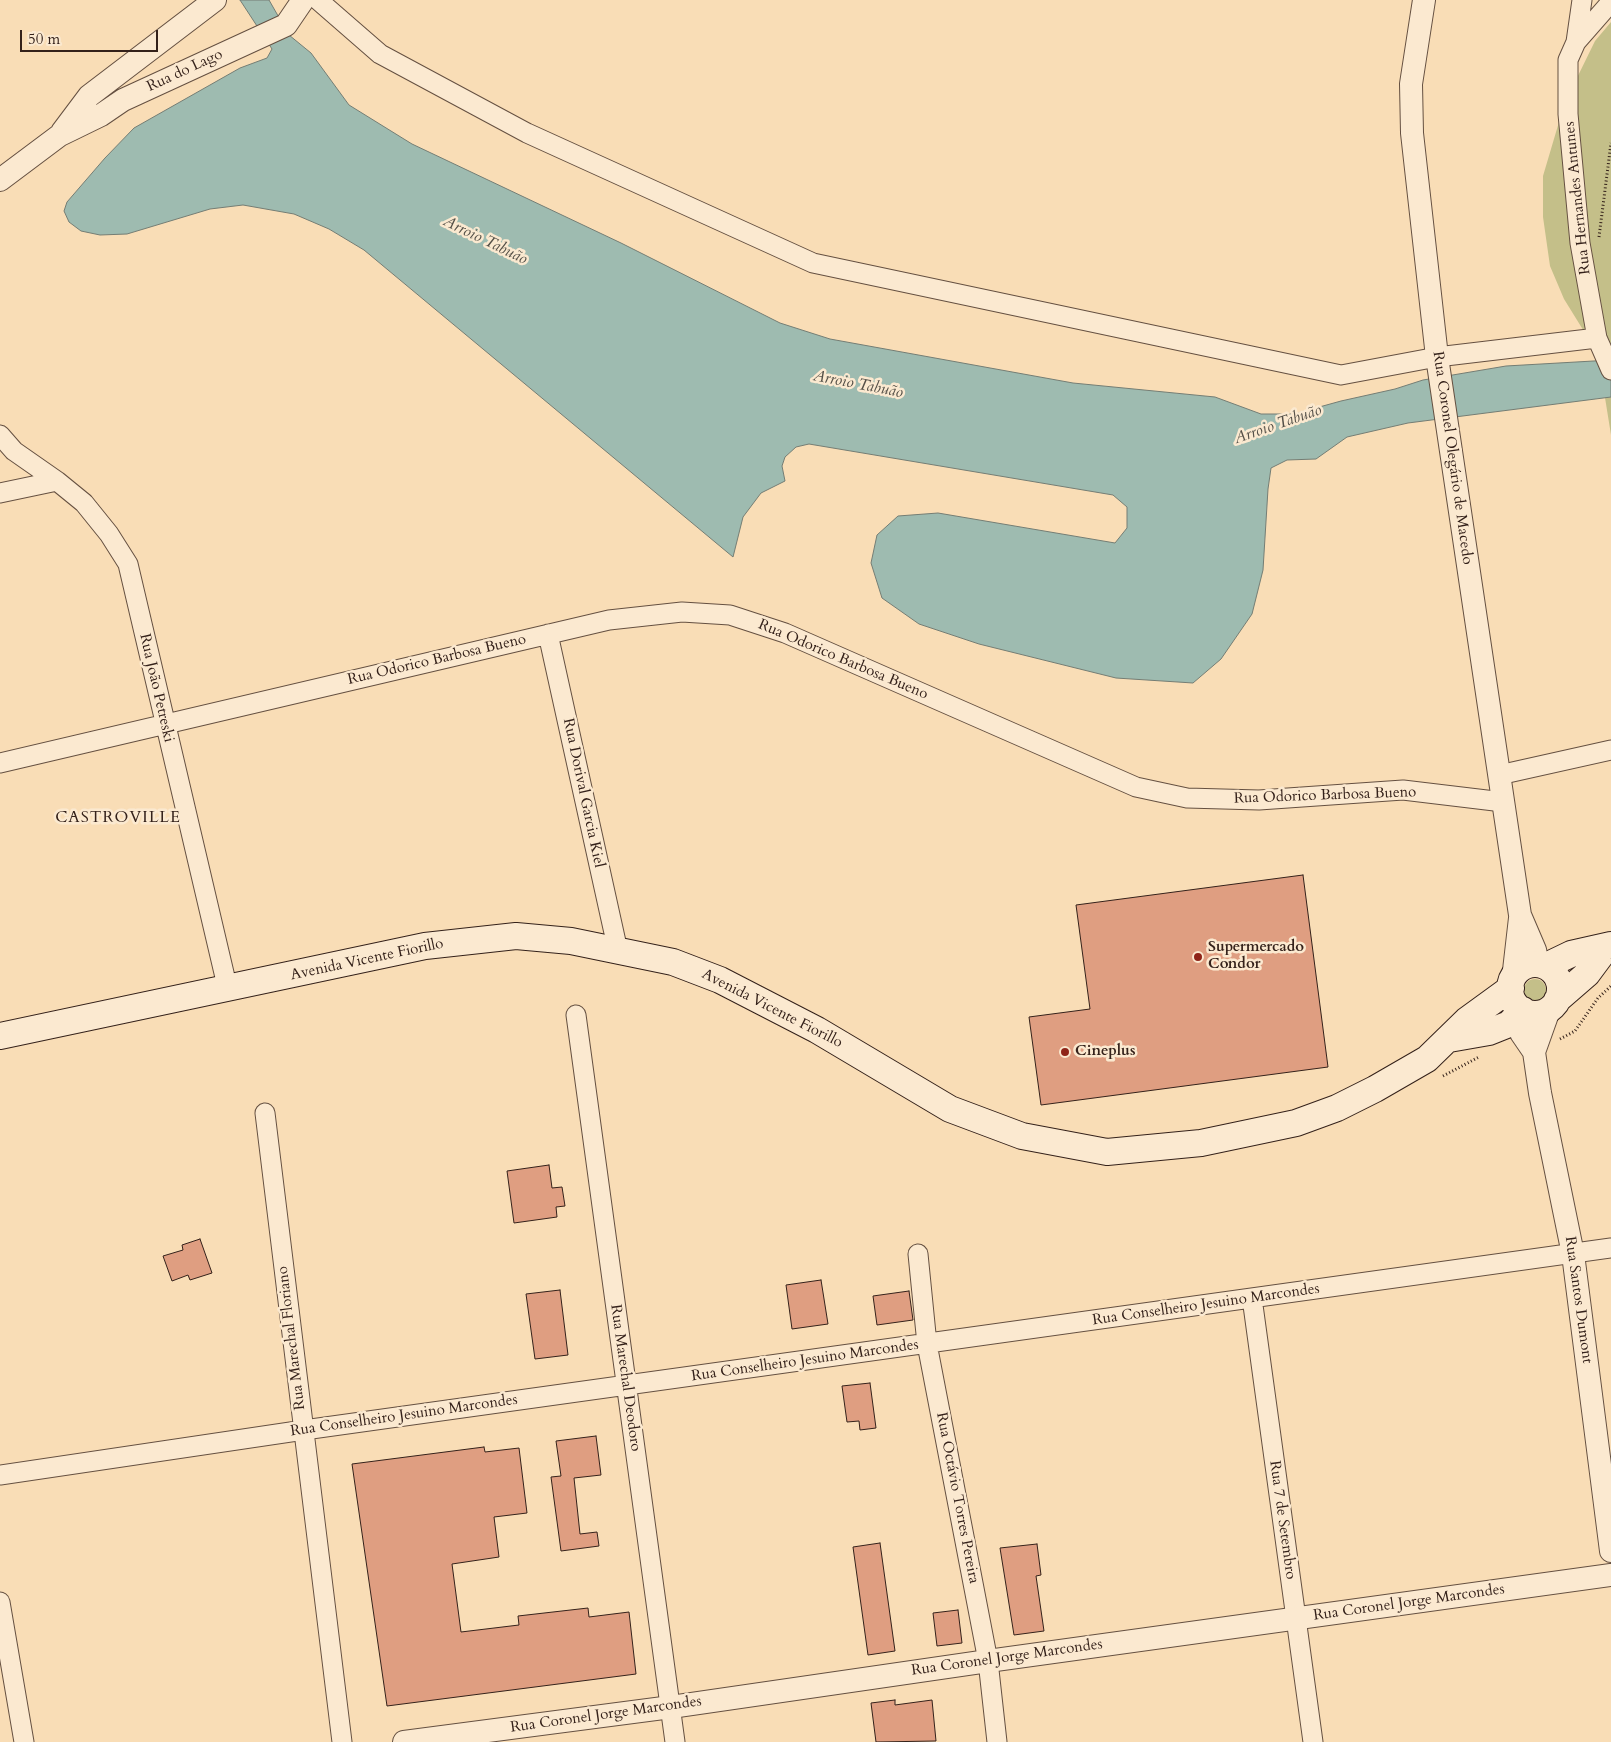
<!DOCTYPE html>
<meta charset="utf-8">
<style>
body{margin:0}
#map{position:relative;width:1611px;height:1742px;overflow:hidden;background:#f9ddb6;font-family:Cardo,serif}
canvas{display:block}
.scale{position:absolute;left:20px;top:30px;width:138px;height:22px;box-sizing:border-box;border:2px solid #34211a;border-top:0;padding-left:6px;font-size:15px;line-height:18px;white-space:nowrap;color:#34211a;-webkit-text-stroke:4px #fbe9d0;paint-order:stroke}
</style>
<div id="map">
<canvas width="1611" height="1742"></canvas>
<div class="scale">50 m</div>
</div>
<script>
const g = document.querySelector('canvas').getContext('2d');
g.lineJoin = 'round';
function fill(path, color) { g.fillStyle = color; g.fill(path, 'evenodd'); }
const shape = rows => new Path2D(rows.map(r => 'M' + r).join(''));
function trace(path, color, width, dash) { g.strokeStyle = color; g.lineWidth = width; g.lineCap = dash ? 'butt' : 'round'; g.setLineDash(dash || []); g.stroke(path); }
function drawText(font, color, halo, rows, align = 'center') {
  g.font = font + ' Cardo,serif'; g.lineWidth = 5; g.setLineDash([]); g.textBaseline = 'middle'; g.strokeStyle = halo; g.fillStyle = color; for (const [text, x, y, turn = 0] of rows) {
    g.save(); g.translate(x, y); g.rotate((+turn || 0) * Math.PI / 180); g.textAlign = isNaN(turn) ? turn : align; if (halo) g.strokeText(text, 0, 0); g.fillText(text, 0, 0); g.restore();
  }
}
fill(shape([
 [1611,22,1611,435,1598,354,1564,299,1550,266,1543,217,1543,176,1559,122,1573,86,1595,41],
 '1524 990a11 11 0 1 1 22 0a11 11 0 1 1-22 0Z'
]), '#c4bf89');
const water = shape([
 [240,0,269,0,289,35,311,53,349,105,412,144,621,243,780,323,830,339,1073,383,1215,397,1261,414,1294,414,1341,401,1395,389,1423,380,1506,366,1611,360,1611,397,1408,423,1347,437,1316,459,1287,460,1271,468,1268,489,1263,570,1252,614,1221,659,1193,683,1116,678,979,644,919,624,882,598,871,563,877,535,898,516,938,513,1115,543,1127,528,1127,507,1113,495,809,444,796,447,785,457,782,466,785,481,761,493,743,517,733,557,364,250,329,229,294,214,243,205,210,209,127,234,100,235,81,231,69,222,64,211,67,202,105,158,134,128,240,68,267,58,272,49,240,0]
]);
fill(water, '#9ebbb0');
trace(water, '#747d74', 1);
const building = shape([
 [1303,875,1328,1067,1041,1105,1029,1017,1090,1009,1076,905,1303,875],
 [549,1165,552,1188,562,1187,565,1206,556,1207,557,1217,514,1223,507,1171,549,1165],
 [200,1239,212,1273,190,1280,188,1275,172,1281,163,1256,183,1250,182,1245,200,1239],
 [821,1280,828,1324,792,1329,786,1285,821,1280],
 [560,1290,568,1355,535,1359,526,1294,560,1290],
 [909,1291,913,1320,877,1325,873,1296,909,1291],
 [870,1383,876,1428,860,1430,859,1421,847,1422,842,1386,870,1383],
 [596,1436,601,1475,574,1478,580,1534,597,1532,599,1546,561,1551,551,1477,561,1476,556,1441,596,1436],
 [484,1447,485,1452,519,1448,527,1513,494,1517,499,1557,452,1564,461,1632,519,1625,518,1616,588,1608,589,1617,629,1612,636,1674,387,1706,352,1464,484,1447],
 [880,1543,895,1651,868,1655,853,1547,880,1543],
 [1037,1544,1041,1575,1036,1576,1044,1631,1014,1635,1000,1548,1037,1544],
 [958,1610,962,1643,937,1646,933,1613,958,1610],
 [895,1700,895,1705,932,1700,936,1741,876,1742,871,1703,895,1700]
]);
fill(building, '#df9e81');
trace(building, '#34211a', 1);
const minor = shape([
 [318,0,380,54,527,133,813,263,1341,375,1437,357,1597,338,1580,243,1568,114,1568,60,1576,42,1611,2],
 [1576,42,1582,0],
 [1597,338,1611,370],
 [0,435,14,451,57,481,84,503,109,534,128,564,228,990],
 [0,493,57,481],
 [548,634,618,951],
 [0,763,609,620,682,612,730,615,785,633,1136,787,1187,798,1259,800,1403,790,1503,802],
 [1499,775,1611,750],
 [576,1015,675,1742],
 [265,1113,342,1742],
 [918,1254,927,1344,988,1661,997,1742],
 [1252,1298,1313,1742],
 [0,1475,304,1430,1611,1248],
 [0,1602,24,1742]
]);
const tertiary = shape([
 [1424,0,1411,84,1412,133,1437,357,1520,915,1535,950,1538,963],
 [62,132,89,96,215,0],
 [0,180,60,135,101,115,123,100,286,25,303,0],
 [1513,979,1520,918],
 [1526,1012,1521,1033,1534,1052],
 [1534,1052,1540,1093,1573,1254,1611,1551],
 [1534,1052,1549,1010],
 [404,1742,671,1707,988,1661,1611,1575]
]);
const secondary = shape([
 '1510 989a25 25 0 1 1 50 0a25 25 0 1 1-50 0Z',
 [1546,966,1571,954,1611,945],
 [1557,1000,1587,974,1607,947],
 [0,1036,425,946,516,936,571,941,673,962,720,980,817,1030,950,1109,1022,1136,1107,1152,1201,1143,1296,1123,1337,1108,1375,1089,1427,1059,1467,1020,1511,988],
 [1449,1039,1489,1032,1509,1024,1523,1010]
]);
trace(minor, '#655041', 21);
trace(tertiary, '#655041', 24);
trace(secondary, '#34211a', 28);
trace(shape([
 [1599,237,1611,143],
 [1560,1039,1575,1031,1598,998,1611,986],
 [1443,1076,1479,1057]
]), '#34211a', 3, [1, 2.5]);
trace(minor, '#fbe9d0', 19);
trace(tertiary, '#fbe9d0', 22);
trace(secondary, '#fbe9d0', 26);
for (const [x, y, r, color] of [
 [1198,957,5,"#8f2418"],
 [1065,1052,5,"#8f2418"]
]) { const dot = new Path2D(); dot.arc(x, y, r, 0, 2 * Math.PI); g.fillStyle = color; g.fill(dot); trace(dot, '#fbe9d0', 2); }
drawText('15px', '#34211a', '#fbe9d0', [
 ["Rua do Lago",185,71,-25],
 ["Rua Hernandes Antunes",1578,198,-96],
 ["Rua Coronel Olegário de Macedo",1452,458,82],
 ["Rua Odorico Barbosa Bueno",437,660,-13],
 ["Rua Odorico Barbosa Bueno",843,660,23],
 ["Rua João Petreski",156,688,77],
 ["Rua Dorival Garcia Kiel",583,793,78],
 ["Rua Odorico Barbosa Bueno",1325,796,-2],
 ["Avenida Vicente Fiorillo",367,960,-12],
 ["Avenida Vicente Fiorillo",772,1009,27],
 ["Rua Santos Dumont",1578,1300,82],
 ["Rua Conselheiro Jesuino Marcondes",1206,1305,-8],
 ["Rua Marechal Floriano",292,1338,-97],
 ["Rua Conselheiro Jesuino Marcondes",805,1361,-8],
 ["Rua Marechal Deodoro",625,1378,82],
 ["Rua Conselheiro Jesuino Marcondes",404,1416,-8],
 ["Rua Octávio Torres Pereira",957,1498,79],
 ["Rua 7 de Setembro",1282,1520,82],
 ["Rua Coronel Jorge Marcondes",1409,1603,-8],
 ["Rua Coronel Jorge Marcondes",1007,1658,-8],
 ["Rua Coronel Jorge Marcondes",606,1715,-8]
]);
drawText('bold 15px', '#34211a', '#fbe9d0', [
 ["Supermercado",1208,948],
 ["Condor",1208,965],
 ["Cineplus",1075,1052]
], 'left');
drawText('italic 16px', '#544f47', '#fbe9d0', [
 ["Arroio Tabuão",485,241,26],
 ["Arroio Tabuão",858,385,11],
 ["Arroio Tabuão",1278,425,-19]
]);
g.letterSpacing = '1px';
drawText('16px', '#34211a', '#fbe9d0', [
 ["CASTROVILLE",118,818]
]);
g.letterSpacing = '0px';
</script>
